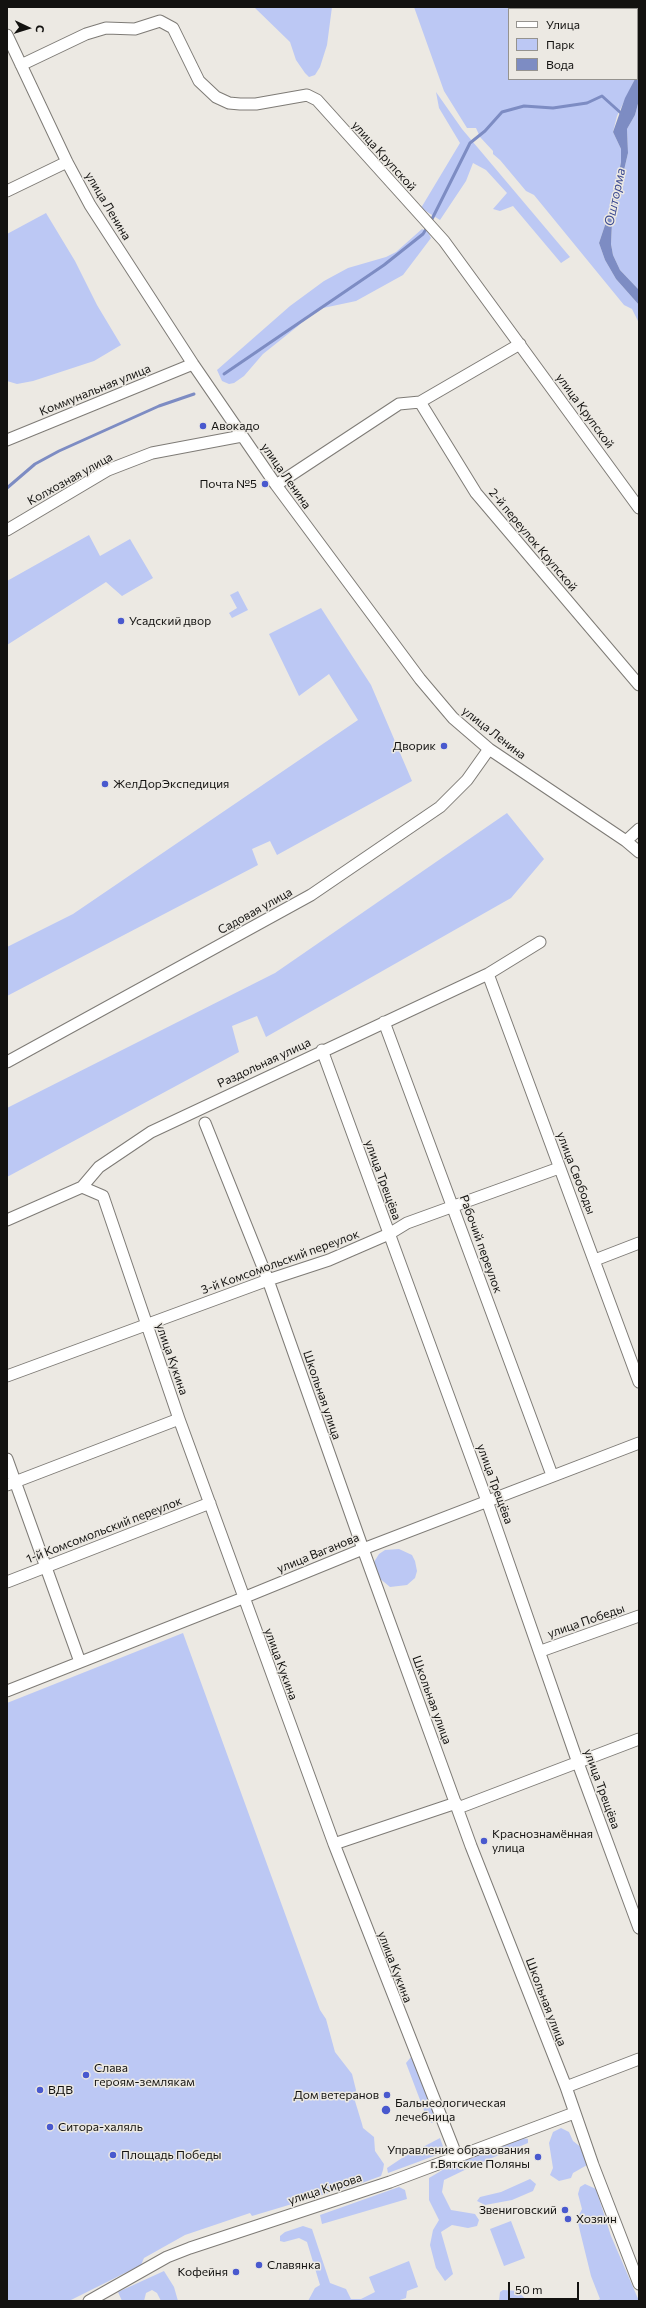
<!DOCTYPE html>
<meta charset="utf-8">
<style>
body{margin:0}
#map{position:relative;width:646px;height:2308px;overflow:hidden;background:#ece9e3;font-family:Commissioner,sans-serif}
canvas{display:block}
.frame{position:absolute;inset:0;border:8px solid #131210;pointer-events:none}
.legend{position:absolute;left:508px;top:8px;width:130px;height:72px;box-sizing:border-box;background:#ece9e3;border:1px solid #95938f;margin:0;padding:5px 7px;list-style:none;font-size:12px;color:#131210}
.legend li{display:flex;align-items:center;gap:8px;height:20px}
.legend b{width:20px;border:1px solid #95938f}
.north{position:absolute;left:8px;top:8px;width:40px;height:40px;-webkit-text-stroke:3px #ece9e3;paint-order:stroke;rotate:94deg;font-size:11px;font-weight:700;line-height:16px;text-align:center;color:#131210}
.north::after{content:'';display:block;margin:auto;width:14px;height:18px;background:#131210;clip-path:polygon(50% 0,100% 100%,50% 72%,0 100%)}
.scale{position:absolute;left:508px;top:2282px;width:71px;height:18px;box-sizing:border-box;border:2px solid #131210;border-top:0;padding-left:5px;font-size:12px;line-height:14px;white-space:nowrap;color:#131210;-webkit-text-stroke:3px #ece9e3;paint-order:stroke}
</style>
<div id="map">
<canvas width="646" height="2308"></canvas>
<div class="frame"></div>
<ul class="legend">
<li><b style="height:5px;background:#fff"></b>Улица</li>
<li><b style="height:11px;background:#bcc8f4"></b>Парк</li>
<li><b style="height:11px;background:#7d8cc3"></b>Вода</li>
</ul>
<div class="north">С</div>
<div class="scale">50 m</div>
</div>
<script>
const g = document.querySelector('canvas').getContext('2d');
g.lineJoin = 'round';
function fill(path, color) { g.fillStyle = color; g.fill(path, 'evenodd'); }
const shape = rows => new Path2D(rows.map(r => 'M' + r).join(''));
function trace(path, color, width, dash) { g.strokeStyle = color; g.lineWidth = width; g.lineCap = dash ? 'butt' : 'round'; g.setLineDash(dash || []); g.stroke(path); }
function drawText(font, color, halo, rows, align = 'center') {
  g.font = font + ' Commissioner,sans-serif'; g.lineWidth = 3; g.setLineDash([]); g.textBaseline = 'middle'; g.strokeStyle = halo; g.fillStyle = color; for (const [text, x, y, turn = 0] of rows) {
    g.save(); g.translate(x, y); g.rotate((+turn || 0) * Math.PI / 180); g.textAlign = isNaN(turn) ? turn : align; if (halo) g.strokeText(text, 0, 0); g.fillText(text, 0, 0); g.restore();
  }
}
fill(shape([
 [254,7,332,7,327,45,320,67,315,75,309,77,305,73,296,60,290,42],
 [414,7,639,7,639,54,637,59,637,9,509,9,509,79,635,79,617,116,613,132,621,149,621,162,614,198,599,243,605,260,616,279,639,305,639,323,632,309,624,305,534,195,526,191,500,160,493,154,493,151,480,137,476,128,467,128,444,91],
 [436,92,462,129,570,257,561,263,513,206,500,211,493,209,507,193,486,170,473,163,466,181,440,220,421,208,460,143,439,108],
 [639,100,639,290,620,270,613,255,611,244,612,222,628,153,627,129,635,115],
 [46,213,75,261,97,305,121,345,94,361,33,381,17,384,7,381,7,234],
 [422,229,428,232,431,238,403,275,356,301,323,308,308,315,298,326,263,354,244,376,234,383,229,384,222,381,217,370,290,306,324,281,348,268,386,257,396,252],
 [89,535,100,556,130,539,153,578,122,596,106,582,7,645,7,581],
 [238,591,248,610,232,618,229,613,237,608,230,595],
 [321,608,371,685,412,781,277,855,270,841,252,849,258,865,7,996,7,947,73,914,358,720,329,674,299,696,269,634],
 [507,813,544,859,511,898,266,1037,257,1016,232,1026,239,1052,7,1177,7,1108,275,973],
 [399,1549,412,1555,415,1561,417,1571,415,1578,407,1585,390,1587,378,1577,374,1562,379,1554,385,1550],
 [183,1633,320,2010,326,2019,335,2052,352,2074,356,2090,355,2101,362,2124,363,2128,374,2137,375,2151,384,2164,383,2170,381,2176,362,2183,252,2216,250,2213,185,2235,144,2258,141,2265,69,2301,7,2301,7,1703],
 [411,2057,414,2059,437,2116,436,2120,432,2123,428,2121,406,2063],
 [561,2128,569,2132,573,2141,582,2148,589,2159,587,2165,573,2173,571,2178,559,2181,550,2175,553,2168,549,2143,553,2132],
 [440,2138,445,2152,388,2173,387,2168,402,2158],
 [523,2138,528,2139,528,2143,475,2165,444,2180,442,2192,451,2210,475,2214,479,2220,477,2226,468,2228,452,2225,441,2232,453,2274,445,2281,436,2268,430,2245,433,2230,439,2220,429,2200,429,2178,446,2168],
 [530,2179,536,2184,533,2191,512,2200,485,2205,477,2201,480,2197,501,2192],
 [585,2184,596,2189,611,2236,639,2301,596,2301,600,2299,591,2276,577,2219,582,2209,578,2194,580,2187],
 [399,2187,405,2190,407,2199,322,2224,320,2215],
 [511,2221,525,2258,504,2266,490,2229],
 [303,2226,312,2229,330,2283,346,2289,351,2299,361,2299,375,2292,369,2277,409,2261,418,2287,407,2291,406,2298,397,2301,308,2301,315,2288,320,2285,307,2242,299,2238,284,2242,280,2241,280,2236,285,2232],
 [164,2271,174,2287,178,2301,161,2301,157,2293,152,2290,146,2293,144,2301,122,2301,118,2292],
 [503,2290,518,2291,527,2301,499,2301,500,2292]
]), '#bcc8f4');
fill(shape([
 [639,54,639,100,635,115,627,129,628,153,612,222,611,244,613,255,620,270,639,290,639,305,616,279,605,260,599,243,614,198,621,162,621,149,613,132,625,98,635,79,637,79]
]), '#7d8cc3');
trace(shape([
 [431,221,470,143,485,131,502,112,524,106,553,108,587,103,602,96,622,114],
 [224,374,384,265,423,234,428,226],
 [7,488,35,464,59,451,159,406,194,394]
]), '#7d8cc3', 3);
const minor = shape([
 [7,35,67,162,90,205,193,364,276,485,420,679,453,718,489,749,626,841,639,852],
 [21,65,86,34,106,28,135,29,160,21,173,28,199,81,216,97,229,103,240,104,256,104,307,95,317,100,444,241,639,508],
 [7,191,67,162],
 [420,402,476,493,639,685],
 [7,440,193,364],
 [276,485,399,404,420,402,520,344],
 [7,530,108,470,152,453,242,436],
 [626,841,639,829],
 [488,974,639,1382],
 [384,1022,552,1475],
 [322,1050,487,1501,578,1763,639,1928],
 [7,1062,311,895,440,807,467,780,489,749],
 [205,1123,268,1280,363,1549,471,1846,566,2087,593,2165,639,2284],
 [82,1187,103,1196,179,1419,334,1844,457,2157],
 [7,1220,82,1187,99,1167,151,1132,488,974,540,942],
 [595,1260,639,1243],
 [7,1376,268,1280,329,1260,389,1234,407,1223,559,1168],
 [7,1459,80,1662],
 [7,1485,179,1419],
 [7,1582,210,1503],
 [541,1651,639,1616],
 [7,1691,243,1598,363,1549,639,1443],
 [458,1808,639,1739],
 [334,1844,456,1803],
 [566,2087,639,2059],
 [89,2301,167,2257,190,2248,390,2182,574,2113]
]);
trace(minor, '#7e7b76', 13);
trace(minor, '#fff', 11);
for (const [x, y, r, color] of [
 [203,426,4,"#4959ce"],
 [265,484,4,"#4959ce"],
 [121,621,4,"#4959ce"],
 [444,746,4,"#4959ce"],
 [105,784,4,"#4959ce"],
 [484,1841,4,"#4959ce"],
 [86,2075,4,"#4959ce"],
 [40,2090,4,"#4959ce"],
 [387,2095,4,"#4959ce"],
 [386,2110,5,"#4959ce"],
 [50,2127,4,"#4959ce"],
 [113,2155,4,"#4959ce"],
 [538,2157,4,"#4959ce"],
 [565,2210,4,"#4959ce"],
 [568,2219,4,"#4959ce"],
 [259,2265,4,"#4959ce"],
 [236,2272,4,"#4959ce"]
]) { const dot = new Path2D(); dot.arc(x, y, r, 0, 2 * Math.PI); g.fillStyle = color; g.fill(dot); trace(dot, '#ece9e3', 1.5); }
drawText('12px', '#131210', '#ece9e3', [
 ["улица Крупской",384,156,48],
 ["улица Ленина",108,206,59],
 ["Коммунальная улица",95,390,-22],
 ["улица Крупской",585,411,54],
 ["улица Ленина",286,476,55],
 ["Колхозная улица",70,479,-29],
 ["2-й переулок Крупской",533,540,50],
 ["улица Ленина",494,733,38],
 ["Садовая улица",255,911,-29],
 ["Раздольная улица",264,1063,-25],
 ["улица Свободы",576,1173,69],
 ["улица Трещёва",383,1180,70],
 ["Рабочий переулок",481,1244,70],
 ["3-й Комсомольский переулок",280,1262,-20],
 ["улица Кукина",172,1359,71],
 ["Школьная улица",322,1395,71],
 ["улица Трещёва",495,1484,70],
 ["1-й Комсомольский переулок",104,1530,-21],
 ["улица Ваганова",318,1553,-22],
 ["улица Победы",586,1621,-19],
 ["улица Кукина",281,1664,70],
 ["Школьная улица",432,1700,70],
 ["улица Трещёва",602,1789,70],
 ["улица Кукина",395,1967,69],
 ["Школьная улица",546,2002,69],
 ["улица Кирова",325,2189,-18]
]);
drawText('12px', '#131210', '#ece9e3', [
 ["Авокадо",211,426],
 ["Почта №5",257,484,"right"],
 ["Усадский двор",129,621],
 ["Дворик",436,746,"right"],
 ["ЖелДорЭкспедиция",113,784],
 ["Краснознамённая",492,1834],
 ["улица",492,1848],
 ["Слава",94,2068],
 ["героям-землякам",94,2082],
 ["ВДВ",48,2090],
 ["Дом ветеранов",379,2095,"right"],
 ["Бальнеологическая",395,2103],
 ["лечебница",395,2117],
 ["Ситора-халяль",58,2127],
 ["Управление образования",530,2150,"right"],
 ["г.Вятские Поляны",530,2164,"right"],
 ["Площадь Победы",121,2155],
 ["Звениговский",557,2210,"right"],
 ["Хозяин",576,2219],
 ["Славянка",267,2265],
 ["Кофейня",228,2272,"right"]
], 'left');
drawText('italic 13px', '#3f4d92', '#ece9e3', [
 ["Ошторма",615,197,-78]
]);
</script>
